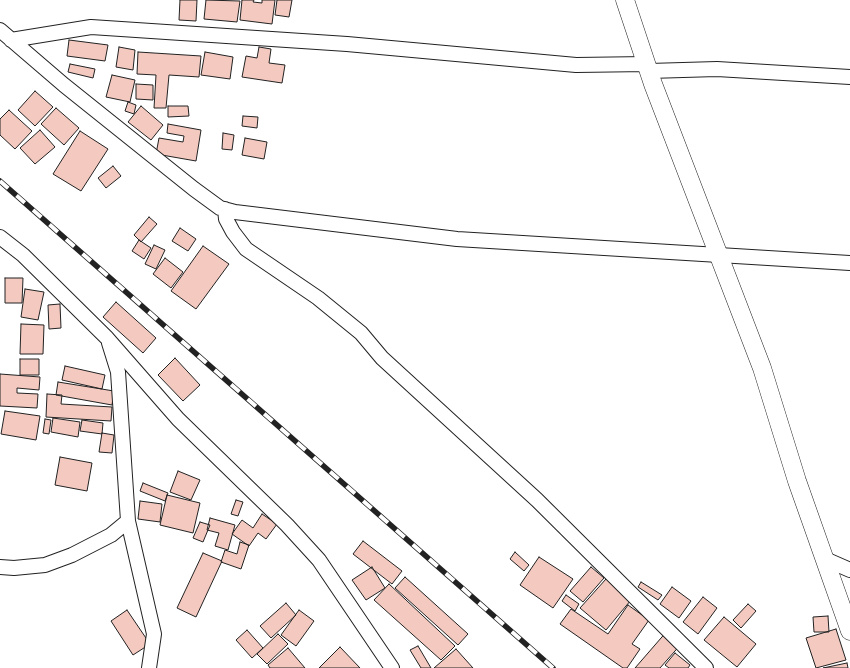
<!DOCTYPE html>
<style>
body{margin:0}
canvas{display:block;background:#fff}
</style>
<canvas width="850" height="668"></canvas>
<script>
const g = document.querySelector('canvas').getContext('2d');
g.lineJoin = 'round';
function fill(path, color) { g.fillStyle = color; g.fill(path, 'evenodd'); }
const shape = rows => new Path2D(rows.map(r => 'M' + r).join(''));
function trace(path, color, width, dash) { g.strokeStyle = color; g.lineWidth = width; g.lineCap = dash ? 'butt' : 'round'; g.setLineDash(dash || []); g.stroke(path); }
const building = shape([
 [180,0,197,0,196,21,179,20,180,0],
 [206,0,240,1,237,22,204,19,206,0],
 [242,0,254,0,253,2,262,3,262,0,275,0,272,24,240,20,242,0],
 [277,0,292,0,289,17,275,15,277,0],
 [69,40,108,45,105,61,67,56,69,40],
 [119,47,135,50,133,70,116,67,119,47],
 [259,47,271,49,269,63,285,65,282,83,242,77,246,56,257,58,259,47],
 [138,52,201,56,199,77,169,75,166,108,154,108,156,75,137,74,138,52],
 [205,52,233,57,230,79,201,75,205,52],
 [70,64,95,69,93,78,68,72,70,64],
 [112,75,135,80,130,102,106,97,112,75],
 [136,84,153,85,153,100,136,99,136,84],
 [35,91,53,107,35,126,18,110,35,91],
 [128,102,136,105,134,114,125,111,128,102],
 [141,106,163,125,151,140,128,122,141,106],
 [168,106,188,106,189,116,168,117,168,106],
 [56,108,79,128,64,145,41,124,56,108],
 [9,110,32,131,15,149,0,135,0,119,9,110],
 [243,116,258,117,257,128,242,126,243,116],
 [168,124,201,130,196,161,156,154,159,138,183,142,184,136,167,133,168,124],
 [40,130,55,147,35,164,20,148,40,130],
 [80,131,108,149,81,191,53,174,80,131],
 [223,133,234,135,232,150,222,149,223,133],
 [245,138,267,142,264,159,242,155,245,138],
 [113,166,121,176,106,188,98,178,113,166],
 [149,217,157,224,141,242,134,235,149,217],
 [180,228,196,239,188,251,172,241,180,228],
 [139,240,151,248,144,259,132,251,139,240],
 [154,245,165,250,156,269,145,264,154,245],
 [203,246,229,264,196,309,171,291,203,246],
 [165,258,183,272,171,288,153,274,165,258],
 [5,278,23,278,22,303,5,303,5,278],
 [25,289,44,292,38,320,21,317,25,289],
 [116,302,156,338,143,353,103,317,116,302],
 [60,304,61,328,49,329,48,305,60,304],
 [21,324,44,325,43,354,20,354,21,324],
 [175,358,200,385,183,401,158,375,175,358],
 [20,359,39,359,39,375,20,375,20,359],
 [65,366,105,375,102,389,62,380,65,366],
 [0,374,40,377,39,390,17,388,17,393,38,394,37,408,0,406,0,374],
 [58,382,114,391,112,405,56,395,58,382],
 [47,394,62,395,61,404,112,407,111,421,46,417,47,394],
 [5,411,40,416,36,440,1,434,5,411],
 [53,418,80,422,78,437,51,432,53,418],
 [45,419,51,420,49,434,43,433,45,419],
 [82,420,103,423,102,434,80,431,82,420],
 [102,433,114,435,112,453,99,452,102,433],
 [60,457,92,463,87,491,55,485,60,457],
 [178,471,200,480,191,500,170,492,178,471],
 [143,483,168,493,165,501,140,491,143,483],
 [167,495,200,503,193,533,160,525,167,495],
 [236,500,243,502,238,516,231,514,236,500],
 [140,501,162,504,160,522,138,519,140,501],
 [262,514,277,524,266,539,258,533,249,546,232,534,242,520,253,528,262,514],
 [210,518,235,525,228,550,215,546,219,533,207,530,210,518],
 [200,522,210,525,203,542,193,538,200,522],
 [363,541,402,571,392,584,353,554,363,541],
 [240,542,249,545,241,569,221,562,225,550,237,554,240,542],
 [515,552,529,565,524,571,510,559,515,552],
 [203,553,222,561,196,617,177,608,203,553],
 [539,557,573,579,553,608,520,585,539,557],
 [372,567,385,588,366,600,352,580,372,567],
 [591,567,604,578,583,602,570,591,591,567],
 [405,577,468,634,458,645,395,588,405,577],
 [606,579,631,600,606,630,580,608,606,579],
 [641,582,662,595,658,600,638,587,641,582],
 [389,584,455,646,441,660,374,600,389,584],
 [672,587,691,601,679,618,660,604,672,587],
 [566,595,579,604,575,611,562,601,566,595],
 [703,597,717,608,698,634,683,622,703,597],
 [286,603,296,615,271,638,260,626,286,603],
 [748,604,756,611,741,628,733,620,748,604],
 [628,605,649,620,632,644,640,649,627,668,623,668,560,624,571,609,608,634,628,605],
 [127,610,150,644,133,655,111,621,127,610],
 [299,610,314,621,296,646,281,635,299,610],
 [828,616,829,632,814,632,813,617,828,616],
 [724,617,756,644,737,667,704,640,724,617],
 [836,629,846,660,816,668,806,638,836,629],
 [247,630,263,648,252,658,236,640,247,630],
 [668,630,682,643,660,668,635,668,668,630],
 [278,634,288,644,267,664,257,654,278,634],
 [418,646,431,668,421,668,410,650,418,646],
 [340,647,360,668,319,668,340,647],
 [288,648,305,668,270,668,268,665,288,648],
 [456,649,473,668,434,668,456,649],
 [675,653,690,665,688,668,669,668,665,665,675,653],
 [847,663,848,668,823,668,847,663]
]);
fill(building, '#f3c9c0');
trace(building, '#222', 1);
const minor = shape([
 [0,30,64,85,194,189,220,208,235,212,457,239,850,263],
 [11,40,91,27,347,44,576,65,647,64],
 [649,71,717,69,850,77],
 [225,209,226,219,233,232,246,249,318,298,361,333,382,358,537,500,706,668],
 [0,237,23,255,107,338,178,419,287,525,319,560,392,668],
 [109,343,118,372,128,521,154,634,149,668],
 [825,559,850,570],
 [0,567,14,568,45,565,72,555,111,535,128,521]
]);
const tertiary = shape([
 [625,0,653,84,762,368,797,481,850,631]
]);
trace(minor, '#222', 16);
trace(tertiary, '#222', 19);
trace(minor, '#fff', 14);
trace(tertiary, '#fff', 18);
const rail = shape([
 [0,181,553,668]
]);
trace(rail, '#222', 5.5);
trace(rail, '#fff', 4, [11]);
</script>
